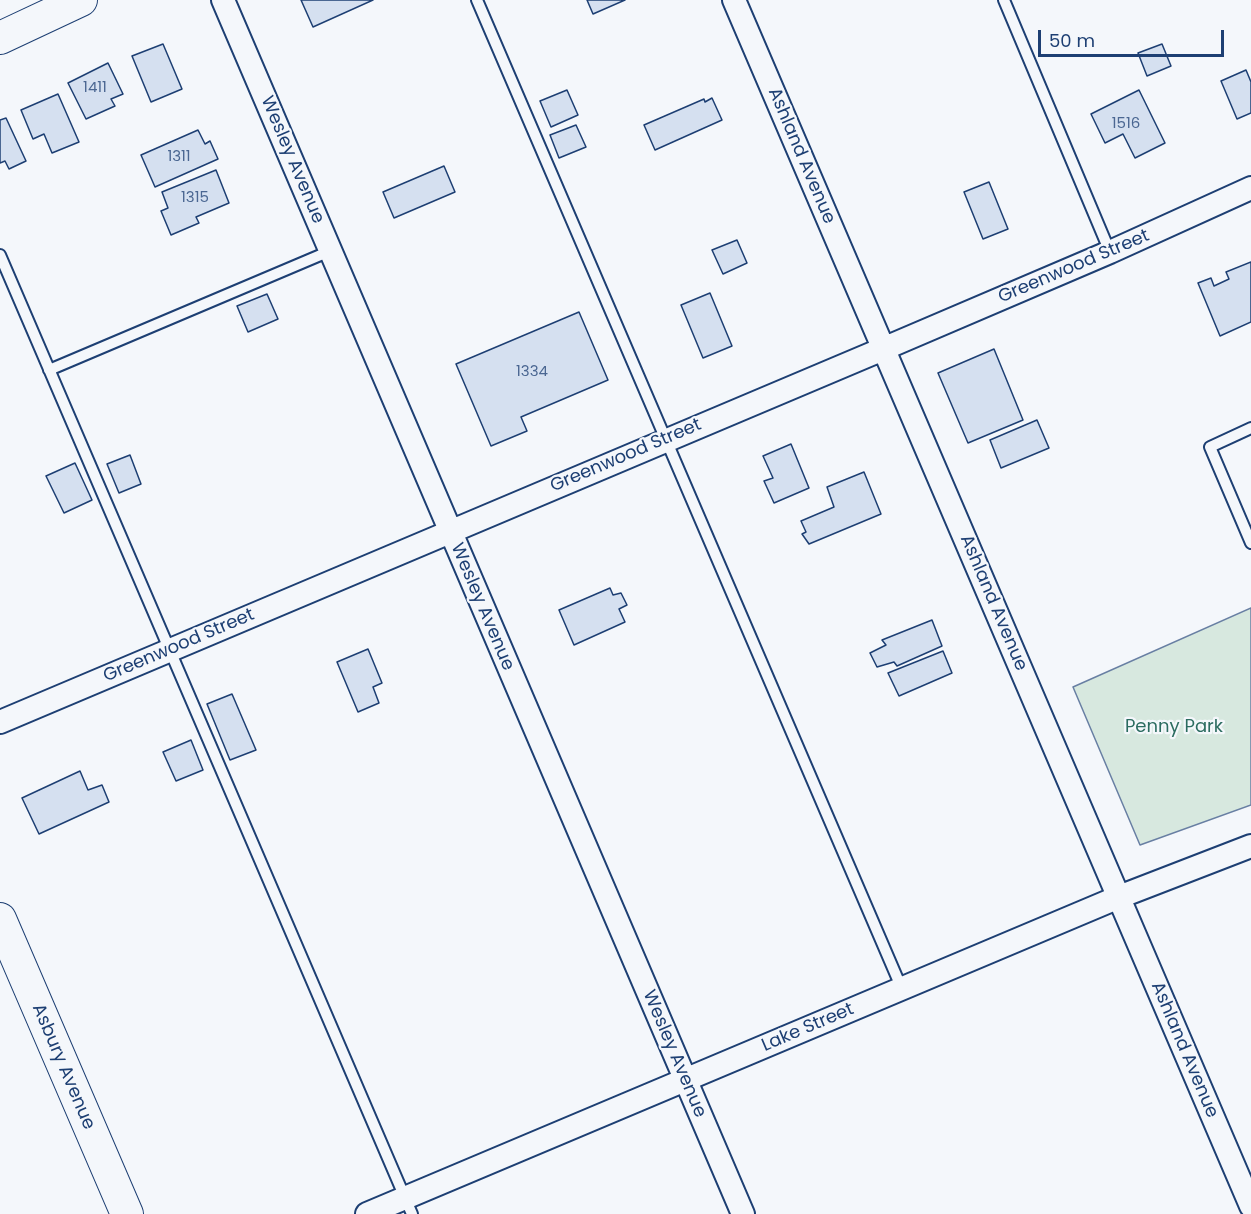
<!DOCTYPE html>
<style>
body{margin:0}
#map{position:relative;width:1251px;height:1214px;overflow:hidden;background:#f4f7fb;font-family:Poppins,sans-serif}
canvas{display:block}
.scale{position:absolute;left:1038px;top:30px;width:186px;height:27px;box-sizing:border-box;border:3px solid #1d3f73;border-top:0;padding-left:8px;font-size:18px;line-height:21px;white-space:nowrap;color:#1d3f73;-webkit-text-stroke:4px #f4f7fb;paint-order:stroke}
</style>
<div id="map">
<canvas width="1251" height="1214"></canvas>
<div class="scale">50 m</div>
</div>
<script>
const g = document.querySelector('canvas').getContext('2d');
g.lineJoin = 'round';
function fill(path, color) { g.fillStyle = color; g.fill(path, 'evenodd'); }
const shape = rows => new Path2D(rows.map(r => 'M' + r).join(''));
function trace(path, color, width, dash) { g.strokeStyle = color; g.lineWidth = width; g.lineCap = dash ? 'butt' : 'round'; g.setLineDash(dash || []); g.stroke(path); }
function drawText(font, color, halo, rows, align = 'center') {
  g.font = font + ' Poppins,sans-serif'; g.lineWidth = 4.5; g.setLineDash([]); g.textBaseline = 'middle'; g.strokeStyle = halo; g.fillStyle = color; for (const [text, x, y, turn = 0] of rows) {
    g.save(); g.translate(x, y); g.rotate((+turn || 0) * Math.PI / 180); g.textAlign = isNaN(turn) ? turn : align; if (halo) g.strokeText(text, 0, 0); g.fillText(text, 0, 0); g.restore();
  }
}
const green = shape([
 [1251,608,1251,805,1140,845,1073,687,1251,608]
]);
fill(green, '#d7e8df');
trace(green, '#687fa3', 1.5);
const building = shape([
 [301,0,373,0,313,27,301,0],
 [587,0,625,0,593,14,587,0],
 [163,44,182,89,151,102,132,56,163,44],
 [1162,44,1171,66,1147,76,1138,53,1162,44],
 [108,63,123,94,111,99,115,106,86,119,68,83,108,63],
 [1246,70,1251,82,1251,113,1237,119,1221,81,1246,70],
 [567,90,578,115,551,127,540,101,567,90],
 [1139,90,1165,143,1135,158,1123,134,1105,143,1091,114,1139,90],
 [58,94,79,142,52,153,44,134,33,139,21,110,58,94],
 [712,98,722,120,655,150,644,125,704,99,705,102,712,98],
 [6,118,26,161,9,169,5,161,0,163,0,120,6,118],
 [576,125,586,147,559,158,550,135,576,125],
 [198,130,205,144,210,141,218,159,155,187,141,155,198,130],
 [444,166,455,192,394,218,383,192,444,166],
 [216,170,229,203,196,217,199,223,171,235,161,211,168,208,162,192,216,170],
 [989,182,1008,229,983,239,964,192,989,182],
 [737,240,747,263,723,274,712,250,737,240],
 [1251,262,1251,322,1220,336,1198,283,1211,278,1214,286,1229,279,1226,272,1251,262],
 [710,293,732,346,703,358,681,305,710,293],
 [267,294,278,319,248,332,237,306,267,294],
 [579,312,608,380,521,417,527,431,491,446,456,364,579,312],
 [994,349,1023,420,968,443,938,373,994,349],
 [1037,420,1049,448,1001,468,990,440,1037,420],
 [791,444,809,488,774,503,764,481,773,478,763,456,791,444],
 [130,455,141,484,119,493,107,464,130,455],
 [75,463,92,500,64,513,46,476,75,463],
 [864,472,881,514,809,544,802,534,806,532,801,521,834,507,827,487,864,472],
 [610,588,613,595,621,593,627,605,619,609,625,622,574,645,559,610,610,588],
 [932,620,942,646,897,666,894,662,877,667,870,653,886,645,882,640,932,620],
 [368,649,382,683,373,687,379,703,358,712,337,662,368,649],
 [943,651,952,673,899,696,888,673,943,651],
 [232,694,256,750,230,760,207,704,232,694],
 [191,740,203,770,176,781,163,752,191,740],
 [80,771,88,790,102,785,109,802,39,834,22,798,80,771]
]);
fill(building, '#d5e0f0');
trace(building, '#1d3f73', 1.5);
const lane = shape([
 [477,0,902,989],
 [1004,0,1110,252],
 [0,255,412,1214],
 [49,370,330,251],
 [1251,428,1210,447,1251,543]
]);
const street = shape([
 [223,0,743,1214],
 [734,0,1251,1206],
 [0,722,883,349,1110,252,1251,188],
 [367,1214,1119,897,1251,846]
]);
const secondary = shape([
 [0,38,81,0],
 [0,919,127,1214]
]);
trace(lane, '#1d3f73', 14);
trace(street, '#1d3f73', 26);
trace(secondary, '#1d3f73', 34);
trace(lane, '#f4f7fb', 10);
trace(street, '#f4f7fb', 22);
trace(secondary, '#f4f7fb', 32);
drawText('15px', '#4b6792', null, [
 ["1411",95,88],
 ["1516",1126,124],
 ["1311",179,157],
 ["1315",195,198],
 ["1334",532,372]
]);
drawText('18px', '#1d3f73', '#f4f7fb', [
 ["Ashland Avenue",801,156,67],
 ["Wesley Avenue",292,160,67],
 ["Greenwood Street",1074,267,-23],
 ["Greenwood Street",626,456,-23],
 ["Ashland Avenue",993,603,67],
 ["Wesley Avenue",482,607,67],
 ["Greenwood Street",179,646,-23],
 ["Lake Street",808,1028,-23],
 ["Ashland Avenue",1184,1050,67],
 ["Wesley Avenue",674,1054,67],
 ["Asbury Avenue",63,1067,67]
]);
drawText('18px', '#2c6c60', '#f4f7fb', [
 ["Penny Park",1174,727]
]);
</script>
